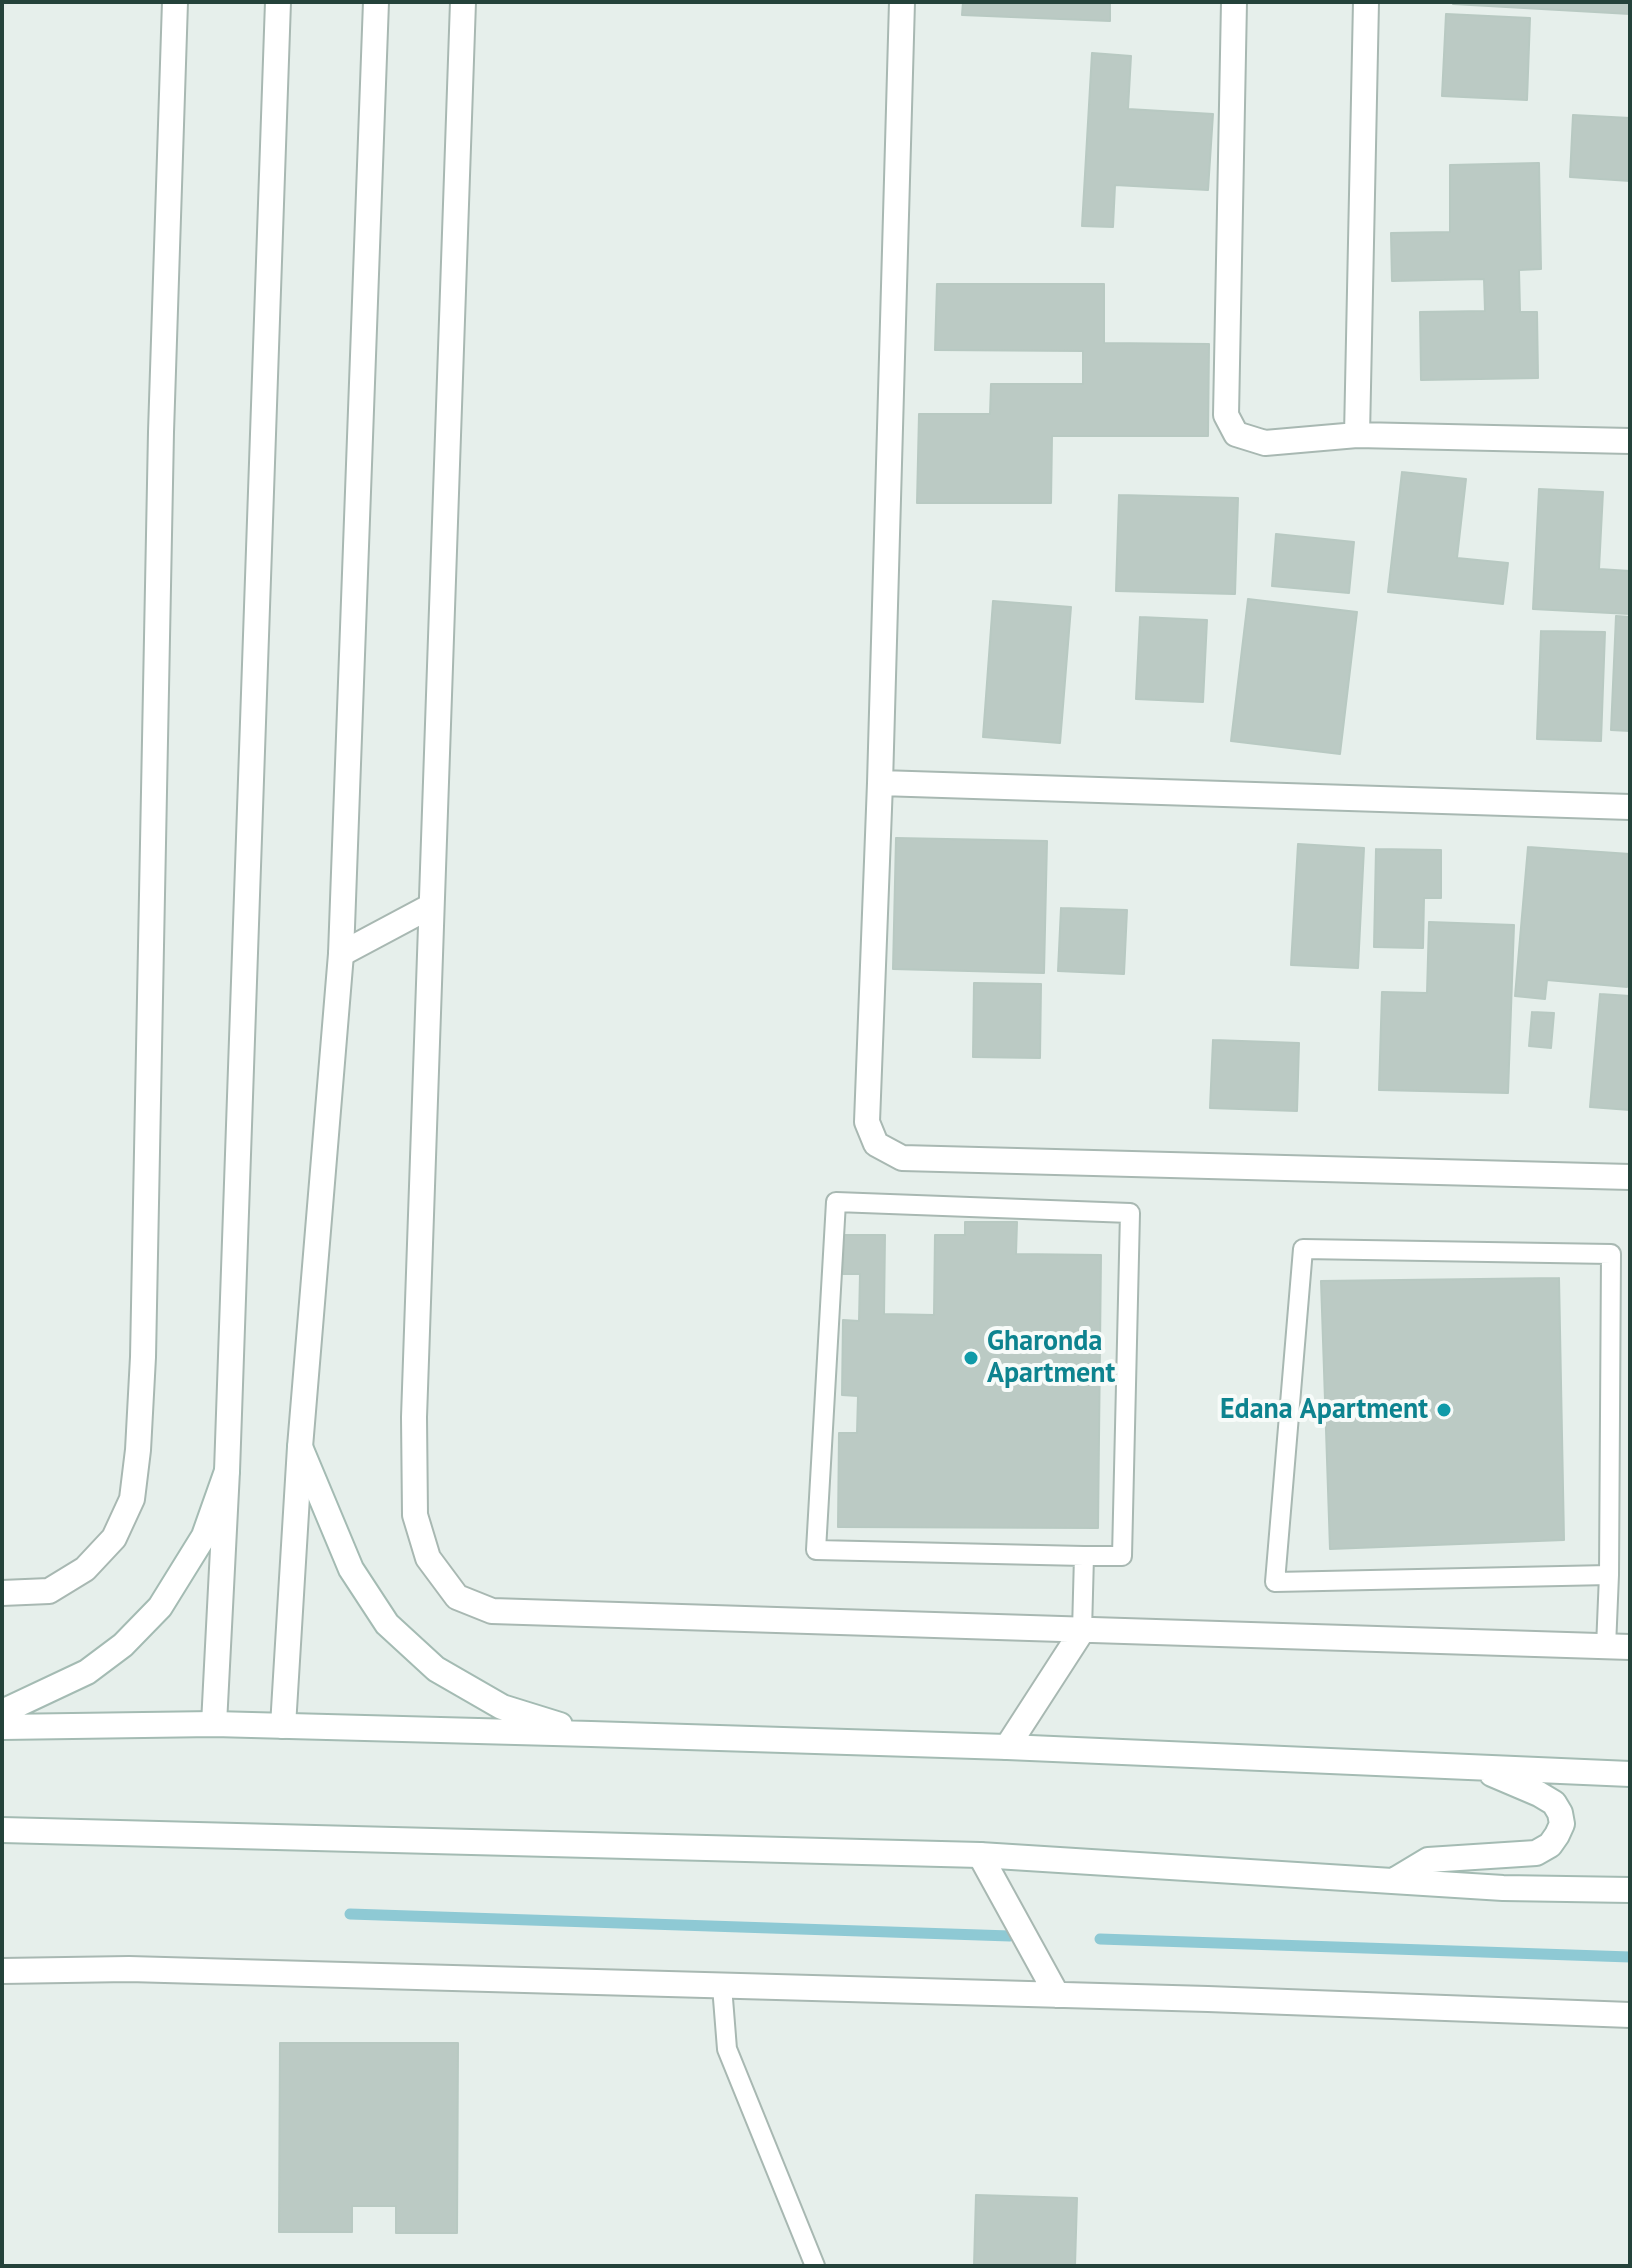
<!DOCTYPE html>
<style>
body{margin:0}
#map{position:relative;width:1632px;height:2268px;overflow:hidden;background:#e6efeb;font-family:"PT Sans",sans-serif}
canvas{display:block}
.frame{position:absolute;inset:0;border:4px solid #24423a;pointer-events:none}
</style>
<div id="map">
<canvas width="1632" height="2268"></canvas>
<div class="frame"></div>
</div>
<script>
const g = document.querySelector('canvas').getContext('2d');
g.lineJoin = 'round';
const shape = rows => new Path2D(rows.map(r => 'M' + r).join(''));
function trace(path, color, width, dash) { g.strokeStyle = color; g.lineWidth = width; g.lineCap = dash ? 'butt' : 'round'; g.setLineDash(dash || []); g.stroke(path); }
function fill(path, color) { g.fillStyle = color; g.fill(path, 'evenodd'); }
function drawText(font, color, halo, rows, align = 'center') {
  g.font = font + ' "PT Sans",sans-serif'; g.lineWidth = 8; g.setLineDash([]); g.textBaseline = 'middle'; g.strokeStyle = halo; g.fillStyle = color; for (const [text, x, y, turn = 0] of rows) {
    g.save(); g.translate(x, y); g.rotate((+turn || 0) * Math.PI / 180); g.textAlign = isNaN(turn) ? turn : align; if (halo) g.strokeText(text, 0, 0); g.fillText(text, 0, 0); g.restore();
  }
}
trace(shape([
 [350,1914,1010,1936],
 [1100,1939,1630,1957]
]), '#8ec9d4', 11);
const building = shape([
 [963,2,1110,2,1110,21,962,15,963,2],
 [1453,2,1630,2,1630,14,1453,4,1453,2],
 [1446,14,1530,18,1527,100,1442,96,1446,14],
 [1092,53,1131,56,1128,109,1213,114,1208,190,1115,185,1113,227,1082,226,1092,53],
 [1573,115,1630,118,1630,181,1570,177,1573,115],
 [1539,163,1541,269,1519,270,1520,312,1537,312,1538,378,1421,380,1420,312,1485,311,1484,279,1392,281,1391,233,1450,232,1450,165,1539,163],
 [937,284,1104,284,1104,343,1209,344,1208,436,1052,436,1051,503,917,503,919,414,990,414,991,384,1083,384,1083,351,935,350,937,284],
 [1402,472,1466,479,1457,558,1508,563,1503,604,1388,592,1402,472],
 [1539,489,1603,492,1599,569,1630,571,1630,614,1533,609,1539,489],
 [1119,495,1238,498,1235,594,1116,591,1119,495],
 [1276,534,1354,542,1349,593,1272,586,1276,534],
 [1248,599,1357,612,1340,754,1231,741,1248,599],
 [993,601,1071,607,1060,743,983,737,993,601],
 [1616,616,1630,617,1630,731,1611,730,1616,616],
 [1140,617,1207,620,1203,702,1136,699,1140,617],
 [1541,631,1605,632,1601,741,1537,739,1541,631],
 [896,838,1047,841,1044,973,893,969,896,838],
 [1298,844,1364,848,1358,968,1291,965,1298,844],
 [1528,847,1630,854,1630,950,1627,987,1547,980,1545,999,1515,996,1528,847],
 [1376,849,1441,850,1441,898,1424,898,1423,948,1374,947,1376,849],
 [1061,908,1127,910,1124,974,1058,971,1061,908],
 [1429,922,1514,925,1508,1093,1379,1090,1382,992,1427,993,1429,922],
 [974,983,1041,984,1040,1058,973,1057,974,983],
 [1600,994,1630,996,1630,1110,1590,1107,1600,994],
 [1532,1012,1554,1013,1551,1048,1529,1046,1532,1012],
 [1213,1040,1299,1043,1297,1111,1210,1108,1213,1040],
 [965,1222,1017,1222,1016,1254,1101,1255,1098,1528,838,1527,839,1433,857,1433,858,1396,842,1395,843,1320,859,1321,860,1274,843,1274,844,1235,885,1235,884,1314,934,1315,935,1235,965,1235,965,1222],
 [1559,1278,1564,1540,1330,1549,1321,1281,1559,1278],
 [280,2043,458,2043,457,2233,396,2233,396,2206,352,2206,352,2232,279,2232,280,2043],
 [976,2195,1077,2198,1075,2266,974,2266,976,2195]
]);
fill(building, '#bbcac4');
trace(building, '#b8c9c2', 2);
const service = shape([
 [1082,1631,1084,1556,816,1550,836,1202,1130,1213,1122,1556,1084,1556],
 [1606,1647,1609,1575,1611,1254,1303,1249,1275,1582,1609,1575],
 [722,1986,727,2049,815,2266]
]);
const minor = shape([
 [463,2,414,1417,415,1515,428,1558,457,1597,492,1611,1630,1647],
 [902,2,880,783,867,1122,876,1144,902,1158,1630,1177],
 [1234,2,1226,415,1236,434,1265,443,1357,435,1630,441],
 [1357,435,1366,2],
 [880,783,1630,807],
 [341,954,431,906],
 [2,1593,49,1591,85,1569,114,1538,132,1499,138,1450,143,1357,161,432,175,2],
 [1007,1747,1082,1631]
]);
const tertiary = shape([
 [214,1724,227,1471,278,2],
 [283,1726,300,1447,341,954,376,2],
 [980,1855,1057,1995],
 [2,1971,129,1969,1208,1999,1630,2015]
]);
const secondary = shape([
 [300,1447,351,1569,387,1624,436,1669,502,1707,560,1725],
 [2,1712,87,1672,123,1645,160,1607,204,1536,227,1471],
 [2,1727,214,1724,591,1734,1007,1747,1630,1774],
 [2,1830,980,1855,1503,1888,1630,1890],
 [1393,1881,1428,1860,1536,1853,1550,1845,1557,1835,1562,1824,1560,1813,1554,1803,1539,1794,1492,1774]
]);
trace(service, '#a8b8b2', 22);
trace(minor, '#a8b8b2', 28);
trace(tertiary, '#a8b8b2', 28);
trace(secondary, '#a4bbb3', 28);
trace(service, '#fff', 18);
trace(minor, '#fff', 24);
trace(tertiary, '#fff', 24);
trace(secondary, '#fff', 24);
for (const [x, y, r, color] of [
 [971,1358,8,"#0f9aa8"],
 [1444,1410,8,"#0f9aa8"]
]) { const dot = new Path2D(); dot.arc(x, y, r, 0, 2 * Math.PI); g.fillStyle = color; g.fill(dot); trace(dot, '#f7fbf9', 3); }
drawText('bold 28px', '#0d838f', '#f7fbf9', [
 ["Gharonda",987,1342],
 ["Apartment",987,1374],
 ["Edana Apartment",1428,1410,"right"]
], 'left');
</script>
